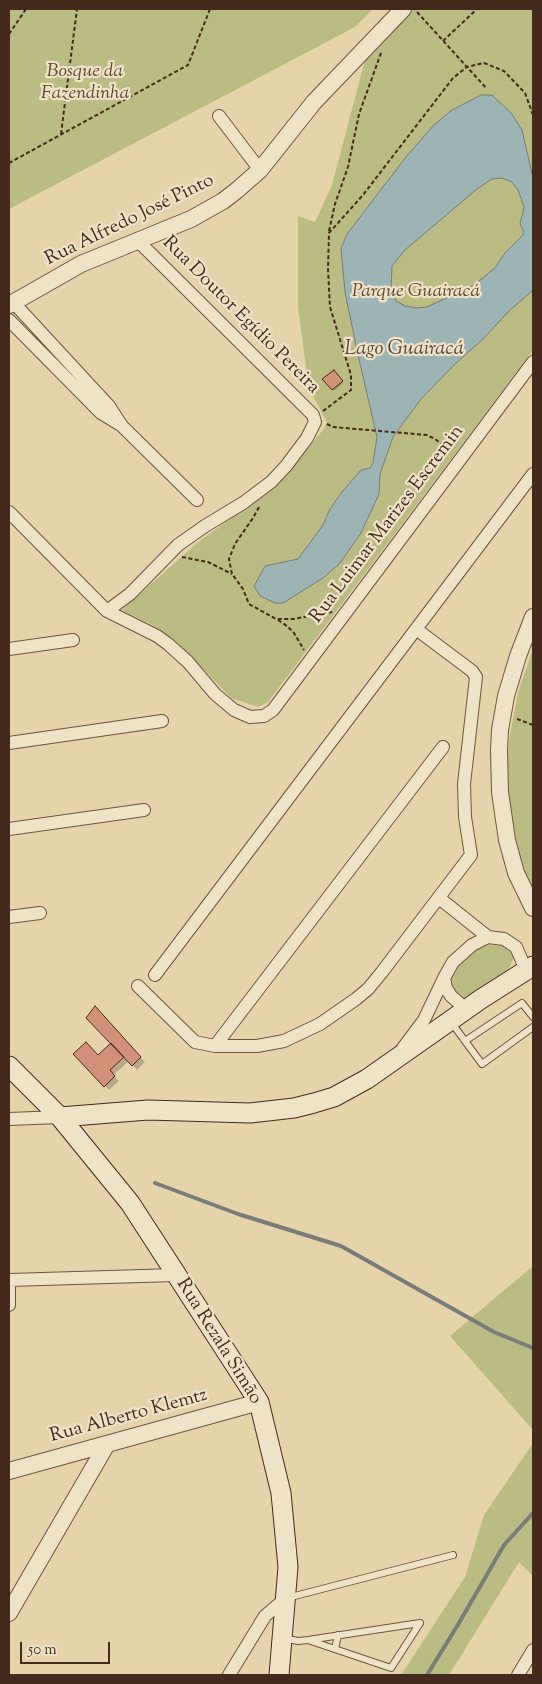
<!DOCTYPE html>
<meta charset="utf-8">
<style>
body{margin:0}
#map{position:relative;width:542px;height:1684px;overflow:hidden;background:#e7d3a9;font-family:"Sorts Mill Goudy",serif}
canvas{display:block}
.frame{position:absolute;inset:0;border:10px solid #45291a;pointer-events:none}
.scale{position:absolute;left:20px;top:1642px;width:90px;height:22px;box-sizing:border-box;border:2px solid #45291a;border-top:0;padding-left:6px;font-size:15px;line-height:18px;white-space:nowrap;color:#45291a;-webkit-text-stroke:4px #efe2c7;paint-order:stroke}
</style>
<div id="map">
<canvas width="542" height="1684"></canvas>
<div class="frame"></div>
<div class="scale">50 m</div>
</div>
<script>
const g = document.querySelector('canvas').getContext('2d');
g.lineJoin = 'round';
function fill(path, color) { g.fillStyle = color; g.fill(path, 'evenodd'); }
const shape = rows => new Path2D(rows.map(r => 'M' + r).join(''));
function trace(path, color, width, dash) { g.strokeStyle = color; g.lineWidth = width; g.lineCap = dash ? 'butt' : 'round'; g.setLineDash(dash || []); g.stroke(path); }
function drawText(font, color, halo, rows, align = 'center') {
  g.font = font + ' "Sorts Mill Goudy",serif'; g.lineWidth = 4.5; g.setLineDash([]); g.textBaseline = 'middle'; g.strokeStyle = halo; g.fillStyle = color; for (const [text, x, y, turn = 0] of rows) {
    g.save(); g.translate(x, y); g.rotate((+turn || 0) * Math.PI / 180); g.textAlign = isNaN(turn) ? turn : align; if (halo) g.strokeText(text, 0, 0); g.fillText(text, 0, 0); g.restore();
  }
}
fill(shape([
 [9,9,373,9,355,27,9,209],
 [410,9,533,9,533,350,268,702,258,707,231,698,183,648,169,636,152,625,122,610,197,543,268,491,285,476,323,430,327,422,309,389,298,307,298,216,315,222,332,185,365,60],
 [533,648,533,894,520,861,513,831,509,810,507,779,509,740,518,693],
 [491,945,506,946,511,950,514,955,510,967,504,973,469,998,462,998,457,996,450,985,451,977,458,965,473,952,481,947],
 [533,1266,533,1430,450,1336],
 [533,1443,533,1576,519,1562,449,1675,401,1675,465,1577,484,1515]
]), '#bbbb84');
const water = shape([
 [481,95,492,95,511,113,522,130,533,178,533,290,509,311,484,338,454,365,421,399,393,437,380,474,379,494,361,533,340,563,323,578,283,603,275,603,260,596,254,586,265,566,298,559,323,525,330,509,342,492,361,470,370,468,373,463,377,437,358,355,345,292,341,249,347,234,406,157,434,125,452,110,481,95],
 [502,178,512,182,518,190,524,207,520,224,523,230,523,235,505,253,495,268,474,285,427,307,416,308,405,306,396,301,391,290,392,266,405,250,477,189,492,179,502,178]
]);
fill(water, '#9db4b5');
trace(water, '#7a7c77', 1);
fill(shape([
 [334,372,343,383,334,391,324,379],
 [95,1008,145,1062,137,1070,129,1061,113,1075,119,1081,109,1090,75,1054,98,1056,112,1043]
]), '#0003');
trace(shape([
 [155,1183,238,1214,341,1246,494,1332,533,1348],
 [427,1675,459,1623,504,1545,533,1513]
]), '#7a7c77', 4);
const building = shape([
 [334,370,343,381,332,390,322,379,334,370],
 [95,1006,141,1057,132,1066,86,1018,95,1006],
 [86,1042,98,1055,111,1043,124,1057,110,1070,115,1076,104,1087,73,1054,86,1042]
]);
fill(building, '#d19078');
trace(building, '#45291a', 1);
const service = shape([
 [451,1022,482,1064,533,1027],
 [465,1041,522,1003,533,1017],
 [287,1598,453,1555],
 [283,1638,298,1641,308,1640,420,1623],
 [308,1640,391,1668,420,1623],
 [335,1649,338,1635]
]);
const minor = shape([
 [219,116,260,170],
 [13,302,109,406,122,426,197,500],
 [9,320,101,413,119,424],
 [9,512,107,611,157,636,168,644,188,662,215,694,234,710,250,717,264,716,273,710,533,362],
 [107,611,130,594,178,545,205,526,243,503,271,482,286,466,307,438,315,422,313,415,138,241],
 [9,649,73,640],
 [9,743,162,721],
 [9,829,144,810],
 [439,898,488,937],
 [9,917,40,913],
 [155,975,533,474],
 [138,986,195,1042,215,1046,257,1046,284,1041,320,1024,356,999,368,989,382,972,471,855,465,817,464,784,476,677,472,671,416,629],
 [466,1009,451,996,446,988,444,978,453,962,472,945,488,937,504,939,516,947,526,970],
 [215,1046,443,747],
 [403,1048,424,1020,444,978],
 [9,1119,60,1117],
 [9,1280,175,1275],
 [9,1305,9,1280],
 [229,1675,265,1616,286,1598],
 [518,1675,533,1650]
]);
const tertiary = shape([
 [9,305,81,264,191,219,223,201,236,191,260,170,314,102,403,9],
 [533,617,518,656,506,696,500,730,499,750,500,792,507,840,516,873,533,908],
 [9,1471,259,1402],
 [9,1613,107,1444]
]);
const secondary = shape([
 [9,1066,60,1117,130,1203,259,1402,281,1493,288,1567,279,1675],
 [60,1117,148,1110,250,1113,294,1108,314,1103,334,1097,367,1079,481,999,533,966]
]);
trace(service, '#6e543e', 8);
trace(minor, '#6e543e', 14);
trace(tertiary, '#6e543e', 18);
trace(secondary, '#45291a', 21);
trace(shape([
 [417,12,487,89],
 [9,34,26,9],
 [443,41,477,9],
 [61,134,77,9],
 [9,163,188,65,210,9],
 [329,231,335,204,348,167,359,114,381,53],
 [323,411,351,390,351,375,330,307,328,269,329,233,363,195,453,78,467,67,484,63,504,71,525,93,533,115],
 [327,424,333,427,427,435,435,439,451,451],
 [259,507,253,518,235,544,229,559,232,574,243,589,249,604,276,619,293,619,332,612],
 [182,557,208,562,232,574],
 [278,620,287,626,294,633,304,650],
 [517,719,533,725]
]), '#45291a', 2, [4, 2.5]);
trace(service, '#efe2c7', 6);
trace(minor, '#efe2c7', 12);
trace(tertiary, '#efe2c7', 16);
trace(secondary, '#efe2c7', 19);
drawText('italic 19px', '#5d462f', '#efe2c7', [
 ["Bosque da",85,73],
 ["Fazendinha",85,95],
 ["Parque Guairacá",416,293]
]);
drawText('19px', '#45291a', '#efe2c7', [
 ["Rua Alfredo José Pinto",130,221,-26],
 ["Rua Doutor Egídio Pereira",240,316,45],
 ["Rua Luimar Marizes Escremin",388,525,-53],
 ["Rua Rezala Simão",218,1342,58],
 ["Rua Alberto Klemtz",129,1417,-15]
]);
drawText('italic 20px', '#574539', '#efe2c7', [
 ["Lago Guairacá",404,351]
]);
</script>
